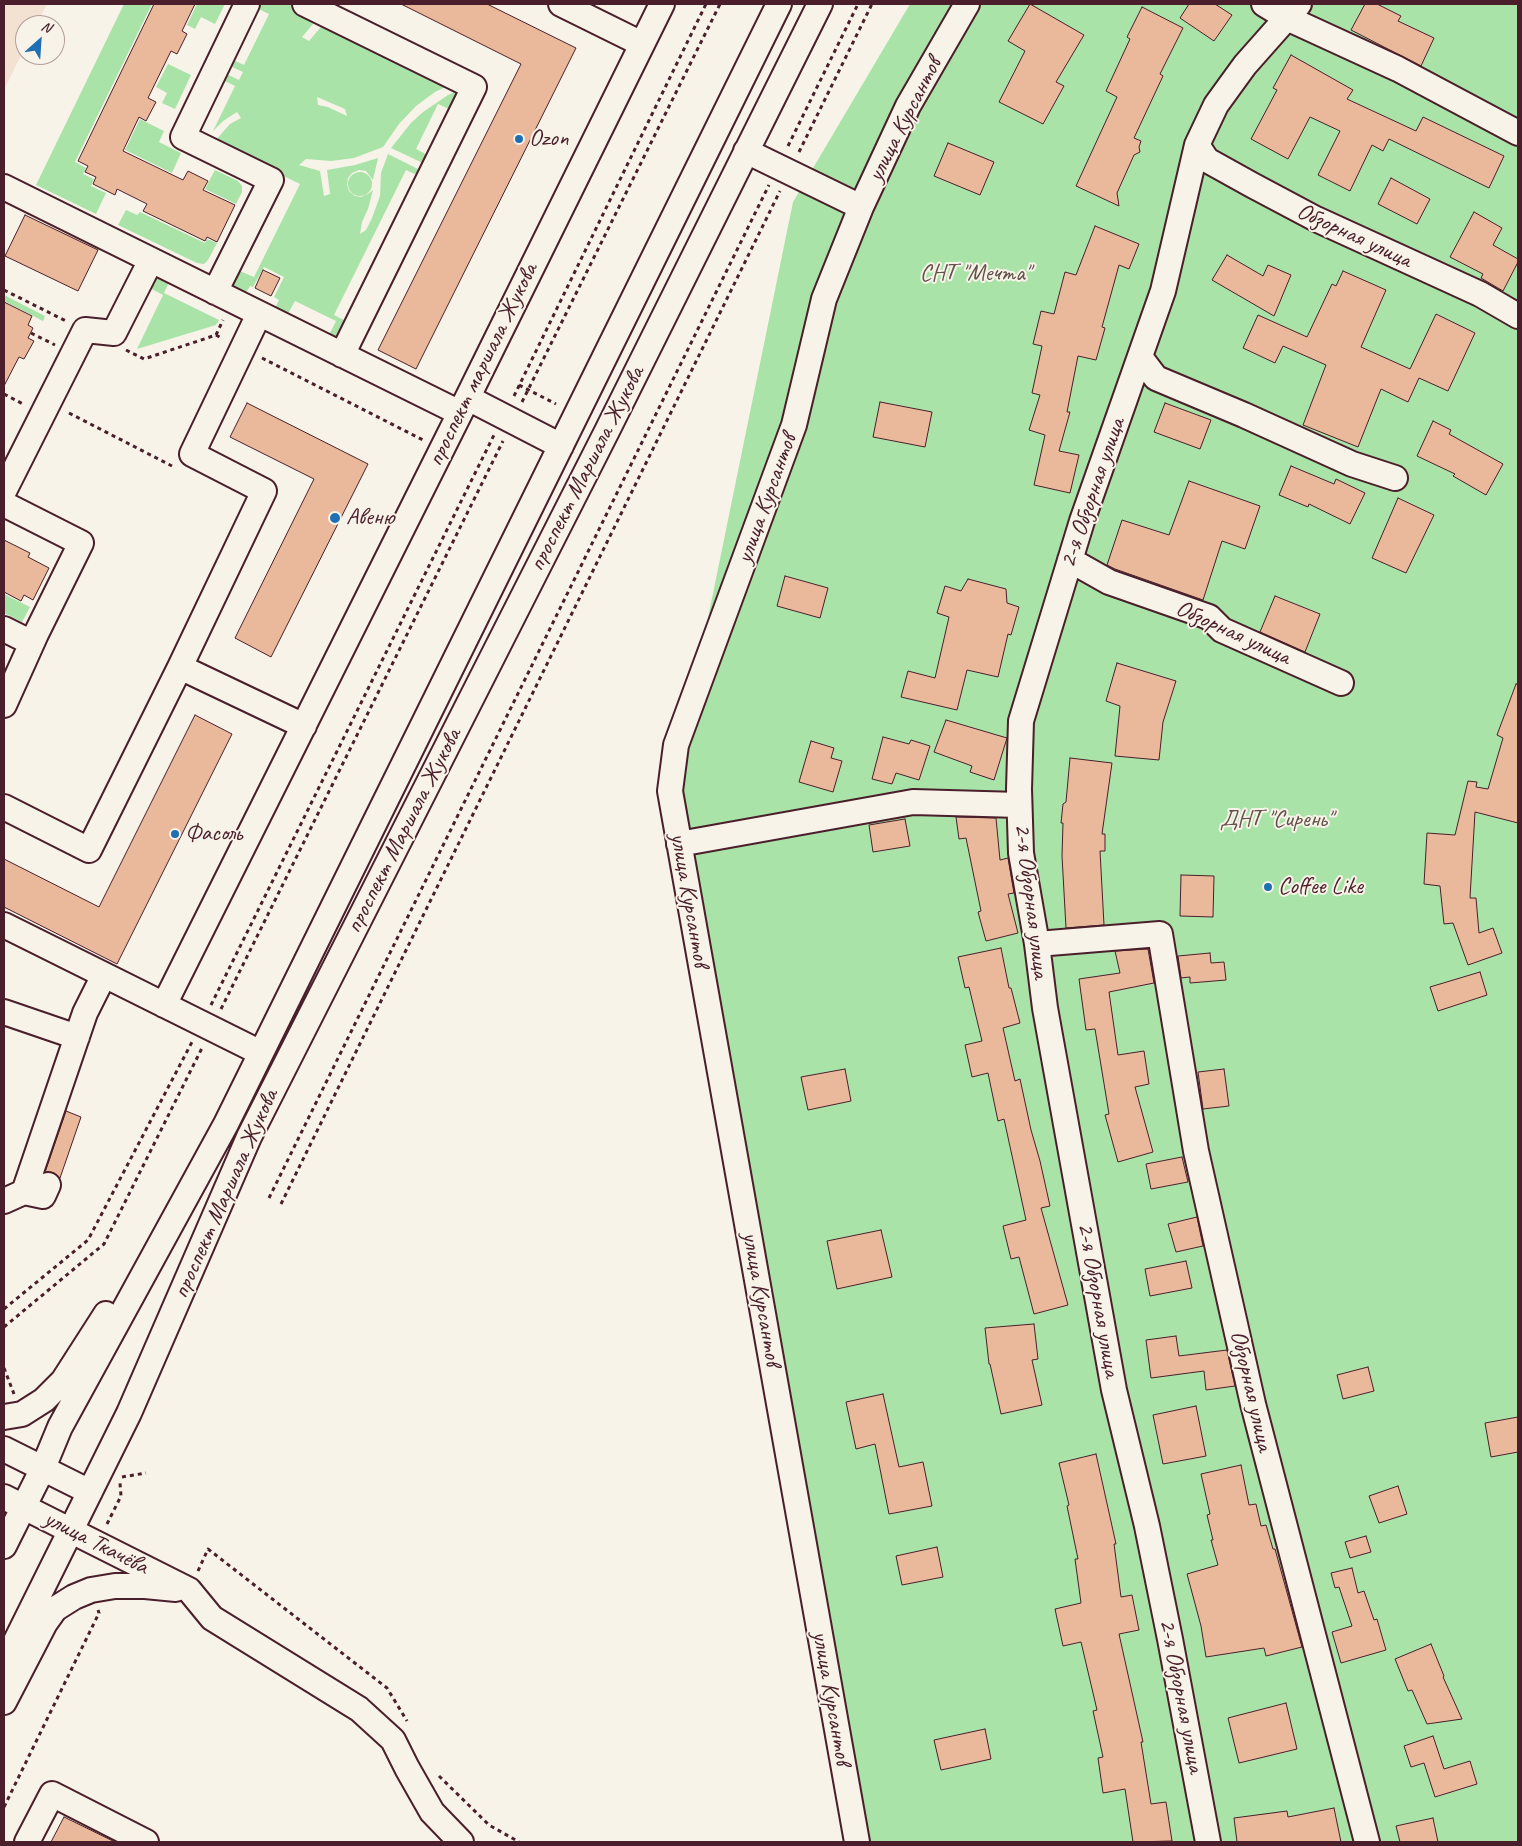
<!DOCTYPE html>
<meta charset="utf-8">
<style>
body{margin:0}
#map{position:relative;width:1522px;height:1846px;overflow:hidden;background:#f7f3e8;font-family:Caveat,sans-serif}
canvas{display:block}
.frame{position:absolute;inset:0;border:5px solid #4a1f2b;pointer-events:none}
.north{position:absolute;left:15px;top:15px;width:50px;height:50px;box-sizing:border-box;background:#f7f3e8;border:1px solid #b29e9c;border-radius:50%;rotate:26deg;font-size:14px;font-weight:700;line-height:20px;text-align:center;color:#4a1f2b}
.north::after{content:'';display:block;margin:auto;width:18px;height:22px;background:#1f6fb2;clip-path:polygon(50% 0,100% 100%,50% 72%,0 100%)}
</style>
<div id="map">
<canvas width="1522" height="1846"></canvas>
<div class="frame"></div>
<div class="north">N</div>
</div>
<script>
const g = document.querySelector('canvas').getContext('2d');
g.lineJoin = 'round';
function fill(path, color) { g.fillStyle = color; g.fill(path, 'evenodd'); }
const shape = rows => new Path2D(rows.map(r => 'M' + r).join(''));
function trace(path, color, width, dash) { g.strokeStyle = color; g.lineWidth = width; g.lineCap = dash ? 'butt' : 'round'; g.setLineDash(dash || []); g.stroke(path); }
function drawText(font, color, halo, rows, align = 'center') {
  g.font = font + ' Caveat,sans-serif'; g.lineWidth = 4; g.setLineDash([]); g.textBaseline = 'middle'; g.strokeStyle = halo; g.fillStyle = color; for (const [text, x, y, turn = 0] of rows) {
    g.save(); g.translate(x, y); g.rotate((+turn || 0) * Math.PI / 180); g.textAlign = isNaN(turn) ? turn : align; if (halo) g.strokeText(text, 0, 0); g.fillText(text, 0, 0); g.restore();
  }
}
fill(shape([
 [4,4,47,4,36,25,25,25,25,47,4,90]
]), '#f3e2d1');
fill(shape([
 [124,4,152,4,75,162,86,168,83,174,94,179,91,186,106,193,96,214,36,185],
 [197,4,225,4,215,24,201,17,195,29,187,25],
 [255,4,290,4,318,18,302,37,309,41,326,21,452,84,435,92,416,106,399,124,383,147,354,158,331,161,306,159,299,165,320,171,324,196,330,194,327,170,355,165,378,158,373,180,366,171,359,170,352,173,348,178,347,185,349,191,355,196,361,197,368,194,373,190,368,209,362,222,360,234,366,230,372,218,380,196,381,173,388,154,424,172,421,177,406,170,334,315,350,323,339,341,328,337,336,321,295,301,286,317,274,310,279,300,274,297,284,277,264,267,253,287,250,286,244,296,235,290,232,281,235,269,254,277,300,184,214,142,230,124,241,118,237,112,223,121,213,131,235,86,219,78,222,72,239,80,243,72,226,64,229,58,244,65,269,14,254,7],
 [317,97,345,109,347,116,328,107,318,105],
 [910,4,1518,4,1518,1842,860,1842,791,1518,664,833,793,202],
 [168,64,191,75,175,109,162,103,167,93,156,87],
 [462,89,453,111,438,104,416,149,431,157,427,165,391,148,411,123,423,112,448,95],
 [140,119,164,131,159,142,181,153,172,173,125,150],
 [215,170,238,181,242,186,242,192,236,204,205,189],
 '348 184a12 12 0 1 1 24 0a12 12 0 1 1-24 0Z',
 [126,210,137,215,140,212,205,243,207,239,217,243,208,260,204,264,197,263,118,225],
 [157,275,171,278,164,293,219,320,216,325,137,349,163,295,148,287,151,279],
 [4,295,45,316,43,321,4,301],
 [4,594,30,607,22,622,4,613]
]), '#aae3a8');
const building = shape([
 [154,4,195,4,182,31,187,34,177,54,171,51,148,98,156,102,146,121,139,117,123,151,183,180,188,171,208,181,203,190,235,205,217,242,207,237,205,241,143,211,147,204,117,189,115,195,93,184,96,177,85,172,88,166,78,161,154,4],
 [401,4,487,4,576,48,416,369,378,350,521,64,401,4],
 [1030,4,1084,35,1056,82,1064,86,1043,124,999,102,1025,51,1008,41,1030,4],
 [1189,4,1215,4,1232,15,1214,41,1180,18,1189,4],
 [1365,4,1377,4,1401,16,1398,21,1434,38,1421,66,1351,30,1365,4],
 [1142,7,1183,28,1160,74,1163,76,1134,138,1141,141,1139,147,1140,152,1134,155,1117,193,1119,206,1076,186,1117,97,1106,91,1130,39,1127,37,1142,7],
 [1291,55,1353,90,1347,99,1416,131,1423,117,1504,156,1489,188,1389,139,1383,151,1372,145,1350,191,1318,175,1340,131,1310,117,1288,159,1251,139,1277,90,1273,88,1291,55],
 [948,143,994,162,980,195,934,176,948,143],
 [1391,178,1430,199,1417,224,1378,204,1391,178],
 [1474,212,1502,228,1493,245,1518,259,1518,262,1503,291,1481,278,1483,274,1450,257,1474,212],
 [25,215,98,250,78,291,5,256,25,215],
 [1095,226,1139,244,1129,269,1119,265,1102,327,1105,328,1096,360,1078,356,1067,412,1070,412,1059,451,1079,455,1070,493,1034,485,1045,435,1029,430,1040,395,1032,393,1042,346,1033,344,1041,311,1054,314,1065,272,1076,275,1095,226],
 [1227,255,1263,276,1268,265,1291,275,1274,316,1212,280,1227,255],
 [263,270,280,278,271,296,255,288,263,270],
 [1343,271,1386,290,1361,347,1410,369,1436,314,1475,333,1448,391,1419,378,1408,402,1381,389,1358,447,1303,425,1326,365,1283,346,1275,363,1243,348,1258,315,1307,337,1332,284,1336,286,1343,271],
 [4,302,32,316,28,325,33,328,28,338,34,341,24,359,19,357,4,386,4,302],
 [880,402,932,412,925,447,873,437,880,402],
 [247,403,368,464,271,657,235,638,314,479,230,437,247,403],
 [1165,403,1211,420,1200,449,1154,432,1165,403],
 [1433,421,1451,430,1449,434,1503,464,1486,495,1453,476,1455,474,1417,456,1433,421],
 [1291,466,1334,484,1336,479,1365,493,1350,524,1309,504,1308,507,1279,495,1291,466],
 [1189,481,1260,506,1245,549,1222,541,1203,600,1115,569,1107,565,1122,520,1169,535,1189,481],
 [1398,498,1434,515,1406,573,1372,558,1398,498],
 [4,540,30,553,28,557,49,568,33,600,24,595,21,601,4,592,4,540],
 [785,576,828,588,820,618,777,606,785,576],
 [968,579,1006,589,1007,603,1019,607,1011,635,1008,634,998,677,967,670,957,710,901,697,908,671,935,678,949,617,937,613,945,586,961,591,968,579],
 [1275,596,1320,614,1305,652,1260,632,1275,596],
 [1117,663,1176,681,1163,722,1159,760,1115,756,1120,706,1106,701,1117,663],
 [1516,684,1518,684,1518,823,1475,812,1470,898,1476,898,1479,933,1493,928,1502,953,1468,965,1453,923,1444,924,1440,886,1424,884,1427,833,1455,835,1468,781,1477,782,1476,787,1488,789,1503,738,1497,735,1516,684],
 [195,715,232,734,117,964,4,907,4,859,99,907,195,715],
 [946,720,1007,738,994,780,970,772,972,766,934,752,946,720],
 [883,737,909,744,911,740,930,746,919,780,896,773,892,784,872,779,883,737],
 [811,741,834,748,831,758,842,761,833,792,799,782,811,741],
 [1070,758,1112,763,1102,834,1105,834,1105,851,1100,851,1104,925,1066,928,1062,856,1063,823,1061,823,1063,804,1066,802,1070,758],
 [956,817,996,818,1000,860,1008,858,1014,893,1008,894,1018,933,986,941,978,912,981,911,966,838,959,839,956,817],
 [905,819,910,846,873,852,869,825,905,819],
 [1181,875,1214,876,1213,917,1180,916,1181,875],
 [1001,948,1009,988,1011,988,1020,1023,1003,1028,1015,1081,1020,1079,1031,1130,1040,1161,1050,1206,1041,1208,1068,1305,1034,1314,1019,1257,1011,1259,1003,1226,1026,1220,1004,1119,998,1121,988,1073,972,1077,965,1045,982,1041,969,987,965,988,958,957,1001,948],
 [1148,949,1154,983,1109,992,1118,1055,1144,1051,1149,1084,1135,1087,1153,1152,1118,1162,1105,1115,1109,1114,1095,1029,1086,1030,1079,979,1120,973,1115,951,1148,949],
 [1210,953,1211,963,1224,962,1226,980,1190,983,1190,977,1181,978,1178,956,1210,953],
 [1480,972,1487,995,1438,1011,1430,987,1480,972],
 [845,1069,851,1101,808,1110,801,1077,845,1069],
 [1224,1069,1229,1106,1203,1109,1198,1072,1224,1069],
 [66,1111,81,1117,60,1178,54,1173,45,1172,66,1111],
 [1182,1157,1188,1182,1151,1189,1146,1164,1182,1157],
 [1197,1217,1203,1246,1176,1252,1168,1224,1197,1217],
 [881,1230,892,1277,837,1289,827,1241,881,1230],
 [1186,1261,1192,1288,1150,1296,1145,1269,1186,1261],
 [1034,1324,1038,1359,1032,1360,1042,1405,1001,1414,990,1364,989,1364,985,1328,1034,1324],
 [1176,1336,1179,1356,1227,1350,1235,1386,1206,1390,1204,1371,1151,1378,1146,1340,1176,1336],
 [1368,1367,1374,1391,1343,1399,1337,1375,1368,1367],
 [883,1394,899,1467,923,1462,932,1506,889,1514,875,1444,856,1449,846,1402,883,1394],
 [1196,1406,1206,1456,1163,1464,1153,1415,1196,1406],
 [1518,1417,1518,1452,1491,1457,1485,1423,1518,1417],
 [1096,1454,1116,1544,1114,1544,1121,1597,1132,1595,1139,1630,1119,1634,1143,1742,1141,1742,1151,1804,1166,1802,1172,1841,1133,1842,1125,1789,1103,1793,1098,1758,1103,1757,1093,1711,1097,1710,1081,1642,1063,1646,1055,1609,1081,1603,1075,1559,1078,1559,1067,1506,1069,1505,1059,1463,1096,1454],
 [1241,1465,1249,1505,1256,1504,1261,1526,1266,1525,1273,1549,1275,1549,1302,1647,1266,1656,1264,1648,1206,1657,1201,1626,1187,1574,1218,1565,1211,1540,1213,1540,1207,1515,1210,1514,1201,1474,1241,1465],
 [1398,1486,1407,1514,1379,1523,1369,1496,1398,1486],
 [1366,1536,1371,1552,1350,1558,1345,1542,1366,1536],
 [937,1547,943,1577,902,1585,896,1556,937,1547],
 [1352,1568,1358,1593,1364,1591,1374,1620,1377,1619,1386,1650,1341,1663,1332,1632,1352,1626,1339,1587,1335,1588,1331,1573,1352,1568],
 [1431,1644,1444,1676,1443,1677,1462,1719,1427,1724,1412,1690,1408,1691,1395,1659,1431,1644],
 [1286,1703,1297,1749,1239,1763,1228,1718,1286,1703],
 [985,1729,991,1759,941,1770,934,1740,985,1729],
 [1433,1736,1444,1769,1470,1761,1477,1784,1435,1797,1424,1763,1411,1767,1404,1746,1433,1736],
 [1334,1808,1341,1842,1237,1842,1234,1818,1287,1811,1288,1817,1334,1808],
 [64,1817,115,1842,51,1842,64,1817],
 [1433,1818,1438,1842,1400,1842,1396,1826,1433,1818]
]);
fill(building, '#eab99b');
trace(building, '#4a1f2b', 1);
const minor = shape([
 [305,4,474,87,342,355],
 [561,4,642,44],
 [1264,4,1287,18,1398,69,1518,133],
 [1197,145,1207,160,1252,185,1316,219,1480,294,1518,316],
 [746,151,861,207],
 [4,187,460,413],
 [215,292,271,180,183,137,247,4],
 [1140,357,1156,378,1244,415,1352,464,1395,478],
 [468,398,561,446],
 [4,491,85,330,114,333,151,260],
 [4,504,81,543,36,634,4,705],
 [1070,560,1109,582,1209,617,1222,630,1341,683],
 [4,629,32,643],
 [180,667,304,726],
 [4,807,89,850,180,667,264,491,192,454,259,314],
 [679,844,913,802,1019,805],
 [4,925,261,1053],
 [1037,944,1160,934,1196,1151,1253,1404,1367,1842],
 [164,1005,460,413,662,4],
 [4,1012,77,1037],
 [24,1192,43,1196,48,1185],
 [4,1201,24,1192,85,1013,104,975],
 [4,1417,22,1414,44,1400,63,1381,106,1314],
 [4,1449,90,1492],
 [4,1497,189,1590,212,1618,359,1709,393,1740,407,1768,432,1812,461,1842],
 [4,1546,43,1468,60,1427,226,1124,779,4],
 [4,1665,129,1413,249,1137,607,431,820,4],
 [4,1702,45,1623,55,1609,74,1597,91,1590,115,1586,145,1586,176,1589],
 [27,1842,52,1794,146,1842],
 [857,1842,670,791,676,745,794,425,824,299,861,207,908,106,967,4],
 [1208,1842,1170,1639,1147,1526,1114,1390,1045,1008,1037,944,1021,853,1019,789,1021,721,1082,521,1163,291,1197,145,1216,105,1229,87,1245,65,1299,4]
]);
trace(minor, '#4a1f2b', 28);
trace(shape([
 [788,146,858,4],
 [799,152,872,4],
 [4,290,66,321],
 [31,333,55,345],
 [216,335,223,320],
 [126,350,144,359,216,335,223,339],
 [262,358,423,440],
 [519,385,556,404],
 [4,394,23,404],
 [514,396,706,4],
 [522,402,720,4],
 [69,413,172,466],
 [211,1005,494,435],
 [221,1009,503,441],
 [269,1198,769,185],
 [281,1204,780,191],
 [4,1309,88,1240,192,1042],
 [4,1327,104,1244,202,1048],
 [4,1368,14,1394],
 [122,1477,146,1473],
 [107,1524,121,1496,120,1483],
 [198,1571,208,1549,387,1688,407,1721],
 [439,1776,489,1825,519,1842],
 [4,1807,99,1613,98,1610]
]), '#4a1f2b', 3, [4, 4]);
trace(minor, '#f7f3e8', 24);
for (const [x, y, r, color] of [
 [519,139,5,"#1f6fb2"],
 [335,518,6,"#1f6fb2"],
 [175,834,5,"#1f6fb2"],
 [1268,887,5,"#1f6fb2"]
]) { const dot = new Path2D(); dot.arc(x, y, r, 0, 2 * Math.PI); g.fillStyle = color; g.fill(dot); trace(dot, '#f7f3e8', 2); }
drawText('24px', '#4a1f2b', '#f7f3e8', [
 ["улица Курсантов",905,120,-63],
 ["Обзорная улица",1354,236,25],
 ["проспект маршала Жукова",483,365,-64],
 ["проспект Маршала Жукова",587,469,-63],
 ["2-я Обзорная улица",1093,493,-71],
 ["улица Курсантов",767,499,-70],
 ["Обзорная улица",1233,633,25],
 ["проспект Маршала Жукова",404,831,-63],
 ["улица Курсантов",689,900,80],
 ["2-я Обзорная улица",1031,901,83],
 ["проспект Маршала Жукова",226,1194,-66],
 ["улица Курсантов",761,1299,80],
 ["2-я Обзорная улица",1098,1300,80],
 ["Обзорная улица",1251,1391,77],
 ["улица Ткачёва",96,1543,27],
 ["2-я Обзорная улица",1181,1696,79],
 ["улица Курсантов",831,1698,80]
]);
drawText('24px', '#4a1f2b', '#f7f3e8', [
 ["Ozon",529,139],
 ["Авеню",346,518],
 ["Фасоль",185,834],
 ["Coffee Like",1278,887]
], 'left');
drawText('24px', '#62504a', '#f7f3e8', [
 ["СНТ \"Мечта\"",975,274],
 ["ДНТ \"Сирень\"",1276,820]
]);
</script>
